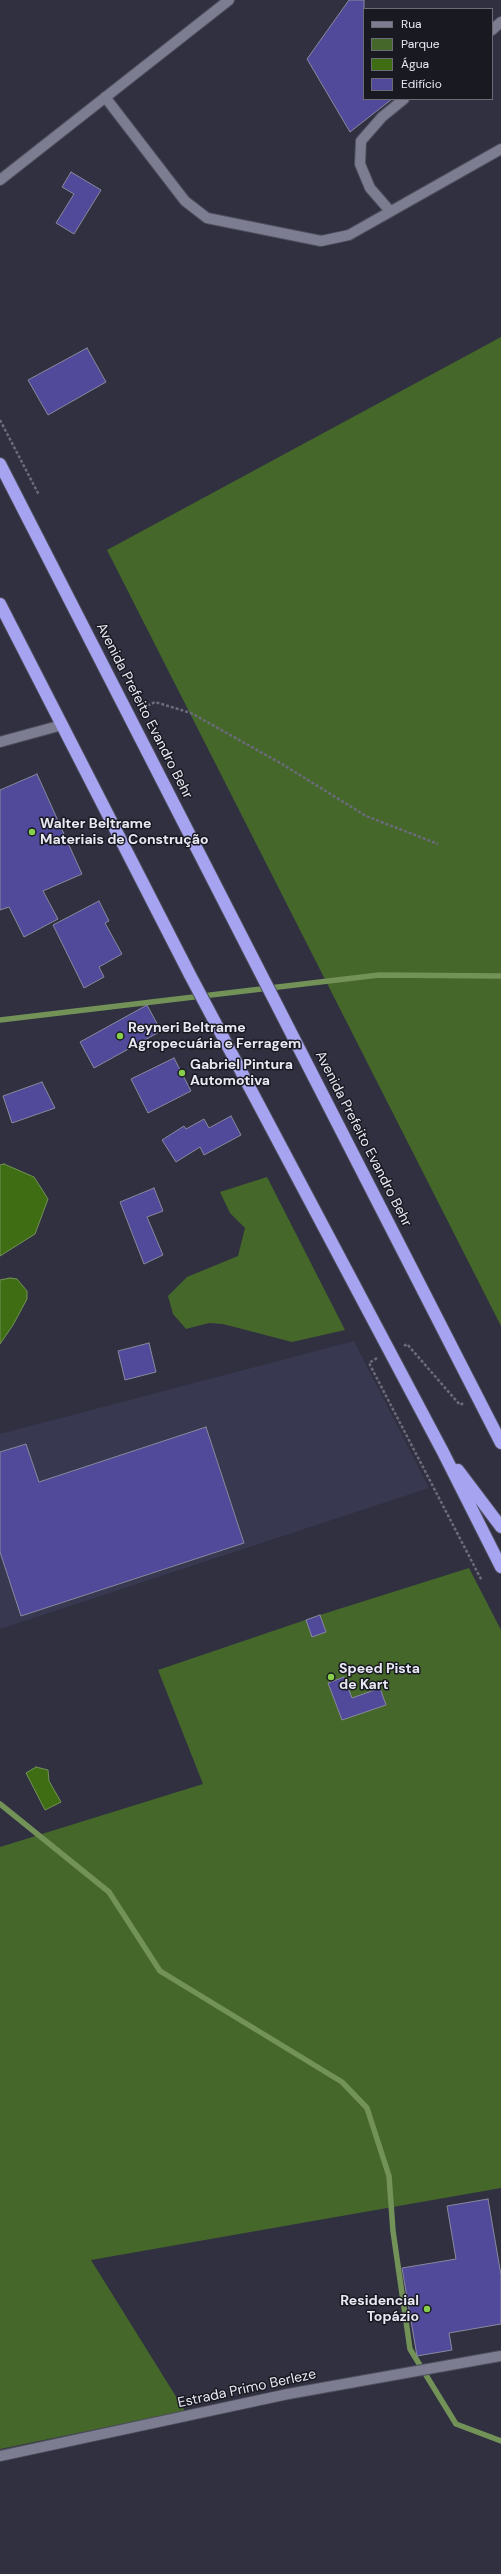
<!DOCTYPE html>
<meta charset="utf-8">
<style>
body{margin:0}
#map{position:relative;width:501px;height:2574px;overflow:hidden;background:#303041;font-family:"DM Sans",sans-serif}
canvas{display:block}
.legend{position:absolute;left:363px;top:8px;width:130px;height:92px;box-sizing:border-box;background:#191921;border:1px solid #6c6c76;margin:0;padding:5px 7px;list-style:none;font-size:12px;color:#e9e9f5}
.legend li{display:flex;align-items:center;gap:8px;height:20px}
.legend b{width:20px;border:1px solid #6c6c76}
</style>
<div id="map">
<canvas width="501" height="2574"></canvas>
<ul class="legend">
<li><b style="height:5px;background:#7d7d92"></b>Rua</li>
<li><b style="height:11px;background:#45672a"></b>Parque</li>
<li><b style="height:11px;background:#3f6d13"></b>Água</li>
<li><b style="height:11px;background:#514a9a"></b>Edifício</li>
</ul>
</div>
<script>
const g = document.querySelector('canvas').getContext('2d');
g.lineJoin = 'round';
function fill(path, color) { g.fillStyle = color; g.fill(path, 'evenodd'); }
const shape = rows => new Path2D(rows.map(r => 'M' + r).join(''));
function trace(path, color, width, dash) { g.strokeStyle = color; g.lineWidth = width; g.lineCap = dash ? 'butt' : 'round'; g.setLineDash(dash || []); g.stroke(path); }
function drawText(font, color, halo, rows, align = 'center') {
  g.font = font + ' "DM Sans",sans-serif'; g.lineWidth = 3; g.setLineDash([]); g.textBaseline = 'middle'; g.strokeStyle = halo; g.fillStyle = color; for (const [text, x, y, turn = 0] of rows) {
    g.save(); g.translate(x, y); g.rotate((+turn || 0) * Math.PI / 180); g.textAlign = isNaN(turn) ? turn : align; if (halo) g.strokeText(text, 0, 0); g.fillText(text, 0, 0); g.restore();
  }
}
fill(shape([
 [354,1341,429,1488,0,1629,0,1434]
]), '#383850');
fill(shape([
 [501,337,501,1326,107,550],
 [267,1177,345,1330,292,1342,223,1324,209,1323,186,1329,173,1314,168,1296,187,1277,238,1256,245,1228,230,1213,220,1192],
 [469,1568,501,1630,501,2188,91,2260,185,2411,0,2449,0,1847,203,1784,158,1670,320,1615]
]), '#45672a');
const water = shape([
 [4,1164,34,1177,48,1199,35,1234,0,1256,0,1165,4,1164],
 [10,1278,17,1279,27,1291,27,1299,13,1325,0,1344,0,1280,10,1278],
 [36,1767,48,1770,49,1781,61,1802,45,1810,26,1773,36,1767]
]);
fill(water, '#3f6d13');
trace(water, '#729257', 1);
trace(shape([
 [0,1020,379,975,501,976],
 [0,1804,109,1892,160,1971,342,2082,367,2108,389,2176,393,2231,410,2349,456,2424,501,2441]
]), '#729257', 5.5);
const building = shape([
 [349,0,364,0,364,99,392,99,350,132,307,59,349,0],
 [71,172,101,190,74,234,56,223,74,194,62,187,71,172],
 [87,348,106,382,48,415,28,380,87,348],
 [37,774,82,874,43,891,58,919,24,937,9,907,0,910,0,790,37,774],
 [99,901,109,921,105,923,122,954,99,967,104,977,84,988,53,925,99,901],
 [147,1005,161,1031,94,1068,80,1042,147,1005],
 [174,1058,191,1091,148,1113,131,1079,174,1058],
 [42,1082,55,1108,12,1123,3,1096,42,1082],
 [231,1116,241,1135,204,1155,200,1147,176,1162,162,1140,184,1126,186,1129,204,1119,209,1128,231,1116],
 [154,1188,163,1211,147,1217,163,1255,144,1264,120,1202,154,1188],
 [149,1343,156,1372,125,1380,118,1351,149,1343],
 [206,1427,244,1543,21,1616,0,1552,0,1452,26,1444,39,1482,206,1427],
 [320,1615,326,1632,312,1637,306,1620,320,1615],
 [344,1677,352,1698,380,1688,386,1705,342,1720,328,1683,344,1677],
 [488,2199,501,2275,501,2324,449,2333,452,2350,417,2356,402,2268,456,2259,447,2206,488,2199]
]);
fill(building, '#514a9a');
trace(building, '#88899d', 1);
const minor = shape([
 [492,30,501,22],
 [105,97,185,201,207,218,321,241,349,235,501,149],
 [0,180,229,0],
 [390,211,370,188,360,164,361,141,382,117,404,99],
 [0,742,62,725],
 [0,2456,288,2394,501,2356]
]);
const highway = shape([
 [0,464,501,1443],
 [0,604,190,975,443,1452,501,1567],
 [458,1470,501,1527]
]);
trace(minor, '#4e4e5d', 12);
trace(highway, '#4e4e5d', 14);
trace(shape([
 [0,420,39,495],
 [143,708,155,702,191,713,282,764,366,816,438,844],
 [404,1346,407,1344,460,1405,464,1403],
 [377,1358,369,1363,482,1581]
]), '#6b6b7b', 2.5, [3, 2]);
trace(minor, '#7d7d92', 10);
trace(highway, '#a6a4f1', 12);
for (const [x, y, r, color] of [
 [32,832,4,"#87cf4b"],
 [120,1036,4,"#87cf4b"],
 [182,1073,4,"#87cf4b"],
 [331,1677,4,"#87cf4b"],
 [427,2309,4,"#87cf4b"]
]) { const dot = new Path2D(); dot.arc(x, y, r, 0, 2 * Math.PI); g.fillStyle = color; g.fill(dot); trace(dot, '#191921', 1.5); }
drawText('14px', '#e9e9f5', '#191921', [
 ["Avenida Prefeito Evandro Behr",144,711,63],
 ["Avenida Prefeito Evandro Behr",363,1139,63],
 ["Estrada Primo Berleze",247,2389,-12]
]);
drawText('bold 14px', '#e9e9f5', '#191921', [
 ["Walter Beltrame",40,824],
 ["Materiais de Construção",40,840],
 ["Reyneri Beltrame",128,1028],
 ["Agropecuária e Ferragem",128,1044],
 ["Gabriel Pintura",190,1065],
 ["Automotiva",190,1081],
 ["Speed Pista",339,1669],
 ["de Kart",339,1685],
 ["Residencial",419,2301,"right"],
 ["Topázio",419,2317,"right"]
], 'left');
</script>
